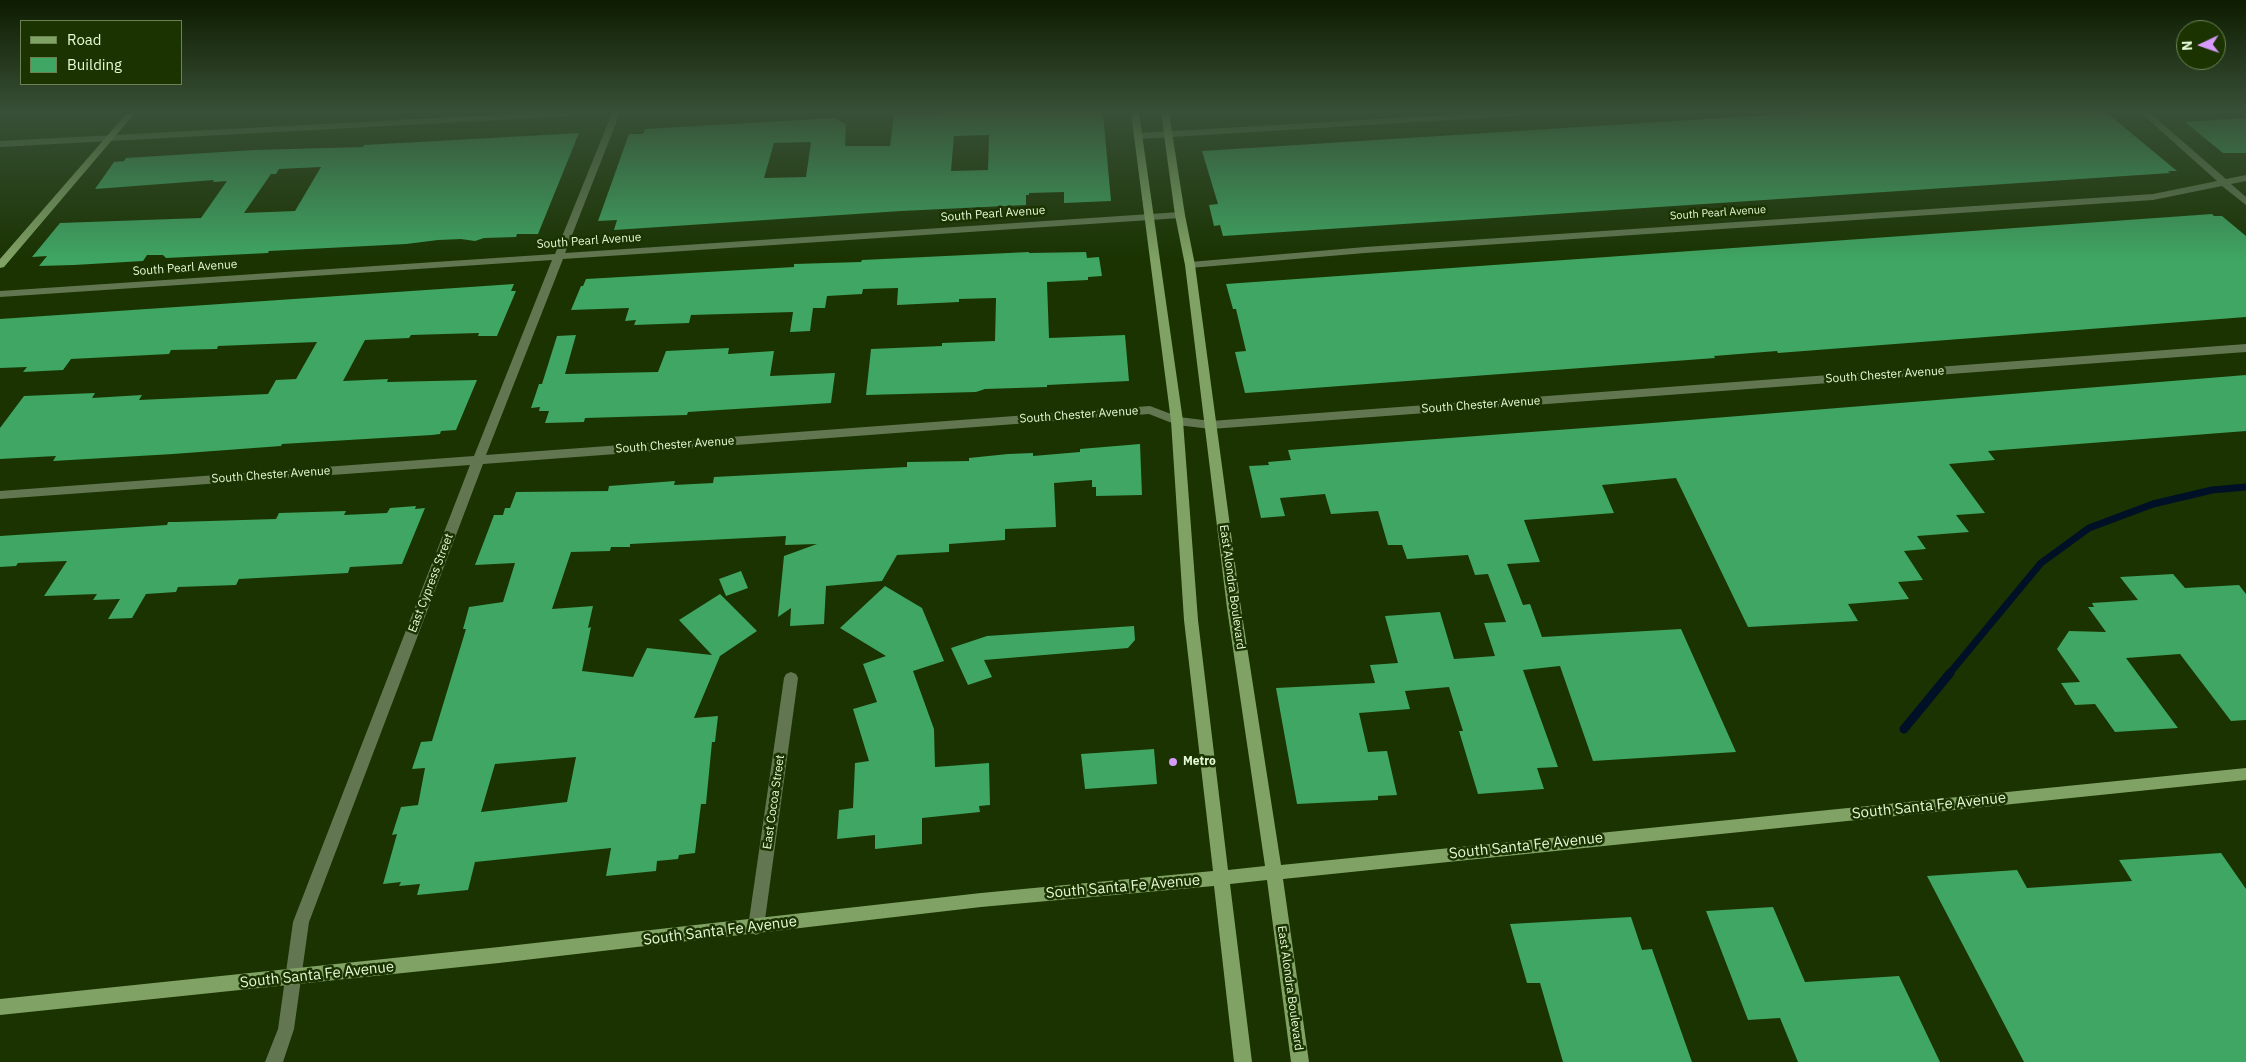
<!DOCTYPE html>
<style>
body{margin:0}
#map{position:relative;width:2246px;height:1062px;overflow:hidden;background:#1a3300;font-family:"IBM Plex Sans",sans-serif}
canvas{display:block}
.legend{position:absolute;left:20px;top:20px;width:162px;height:65px;box-sizing:border-box;background:#1a3300;border:1px solid #6b8255;margin:0;padding:6px 9px;list-style:none;font-size:15px;color:#e4f9d5}
.legend li{display:flex;align-items:center;gap:10px;height:25px}
.legend b{width:25px;border:1px solid #6b8255}
.north{position:absolute;left:2176px;top:20px;width:50px;height:50px;box-sizing:border-box;background:#1a3300;border:1px solid #6b8255;border-radius:50%;rotate:267deg;font-size:14px;font-weight:700;line-height:20px;text-align:center;color:#e4f9d5}
.north::after{content:'';display:block;margin:auto;width:18px;height:22px;background:#d69bfa;clip-path:polygon(50% 0,100% 100%,50% 72%,0 100%)}
</style>
<div id="map">
<canvas width="2246" height="1062"></canvas>
<ul class="legend">
<li><b style="height:6px;background:#80a264"></b>Road</li>
<li><b style="height:14px;background:#3fa663"></b>Building</li>
</ul>
<div class="north">N</div>
</div>
<script>
const g = document.querySelector('canvas').getContext('2d');
g.lineJoin = 'round';
const shape = rows => new Path2D(rows.map(r => 'M' + r).join(''));
function trace(path, color, width, dash) { g.strokeStyle = color; g.lineWidth = width; g.lineCap = dash ? 'butt' : 'round'; g.setLineDash(dash || []); g.stroke(path); }
function fill(path, color) { g.fillStyle = color; g.fill(path, 'evenodd'); }
function drawText(font, color, halo, rows, align = 'center') {
  g.font = font + ' "IBM Plex Sans",sans-serif'; g.lineWidth = 5; g.setLineDash([]); g.textBaseline = 'middle'; g.strokeStyle = halo; g.fillStyle = color; for (const [text, x, y, turn = 0] of rows) {
    g.save(); g.translate(x, y); g.rotate((+turn || 0) * Math.PI / 180); g.textAlign = isNaN(turn) ? turn : align; if (halo) g.strokeText(text, 0, 0); g.fillText(text, 0, 0); g.restore();
  }
}
trace(shape([
 [1949,674,2041,563,2089,528,2153,504,2212,490,2246,487]
]), '#001027', 7);
trace(shape([
 [1904,729,1950,673]
]), '#001027', 9);
fill(shape([
 [944,113,1103,113,1111,201,1064,203,1064,192,1029,193,1029,195,1026,195,1026,205,901,211,614,230,617,220,598,221,629,134,643,134,645,129,835,118,846,125,845,146,890,146,894,115],
 [989,135,988,170,951,171,954,136],
 [811,142,806,177,764,178,774,143],
 [1801,113,2107,113,2177,171,2168,171,2170,173,1223,236,1220,225,1214,226,1209,205,1218,204,1202,151],
 [2246,118,2246,153,2223,153,2185,122],
 [579,133,538,234,517,234,516,237,484,238,475,241,461,239,438,240,406,244,269,251,268,253,166,258,163,255,147,255,143,261,74,265,39,266,47,256,32,257,60,223,201,218,227,181,213,182,214,180,95,189,114,162,124,161,126,158,254,150,363,147,364,145],
 [321,167,295,211,244,213,271,174,276,174,279,169],
 [2212,214,2214,216,2222,216,2246,236,2246,317,1778,353,1777,351,1714,356,1715,358,1260,392,1245,393,1235,352,1246,351,1236,309,1233,309,1226,284],
 [1029,252,1029,253,1086,252,1087,258,1099,257,1102,276,1088,277,1088,280,1047,282,1049,338,1125,335,1129,381,1047,385,1047,387,985,389,976,392,866,395,871,349,942,346,942,343,995,341,996,298,959,299,959,302,897,305,898,288,863,289,862,294,827,296,825,308,813,308,810,331,790,332,793,312,691,315,689,323,634,325,636,320,625,321,629,308,571,310,581,286,583,286,586,279,794,267,794,264,861,262,862,260],
 [514,284,511,291,516,291,497,336,478,336,479,333,411,335,409,338,365,340,343,381,388,379,387,382,477,380,456,430,441,431,440,434,432,435,282,444,281,446,173,454,53,461,56,456,0,459,0,428,24,396,95,393,92,398,142,395,139,400,268,394,276,380,296,379,317,342,218,346,217,349,171,350,169,354,71,359,63,370,23,372,27,367,0,368,0,319],
 [576,335,565,374,658,372,666,351,729,348,728,354,774,351,770,376,835,373,831,403,688,412,687,415,585,418,584,422,545,423,549,411,539,411,540,407,531,408,539,384,542,384,557,336],
 [2246,375,2246,431,1988,451,1995,460,1949,464,1985,513,1956,515,1969,532,1917,536,1926,549,1904,551,1923,580,1898,582,1909,599,1848,604,1858,621,1748,627,1676,478,1602,485,1614,513,1524,520,1540,562,1507,564,1523,605,1530,604,1542,637,1681,629,1736,752,1593,761,1560,666,1523,670,1558,767,1537,768,1544,789,1478,794,1459,731,1463,731,1449,687,1405,691,1410,709,1359,713,1368,752,1387,751,1397,795,1378,796,1378,800,1297,804,1276,688,1375,683,1370,665,1398,663,1385,616,1440,612,1454,659,1495,656,1484,623,1506,622,1488,574,1475,575,1468,555,1407,559,1402,545,1388,545,1378,511,1331,514,1325,494,1280,498,1285,516,1261,518,1249,466,1269,465,1268,462,1291,460,1288,450,1652,423],
 [1140,444,1142,495,1096,496,1096,487,1092,487,1092,480,1054,483,1056,527,1005,529,1005,540,949,544,949,552,897,555,882,581,826,586,824,624,790,626,791,608,778,617,784,556,817,544,785,545,786,536,630,544,630,547,611,547,610,551,571,552,552,609,593,606,588,628,591,627,582,671,633,677,647,648,712,655,679,620,720,594,757,631,720,656,694,718,718,716,715,742,712,742,706,804,701,804,695,853,679,855,678,859,657,861,656,871,606,876,611,848,475,862,468,890,417,895,420,884,399,886,401,882,383,884,397,834,392,835,401,807,418,805,425,768,412,769,421,742,432,741,466,629,463,629,469,607,503,602,515,563,475,565,494,515,503,515,505,508,510,508,516,492,608,491,609,486,675,481,674,485,713,483,714,477,907,467,907,462,969,461,969,458,1008,454,1033,453,1033,456,1080,452,1080,449],
 [576,757,567,802,481,812,495,764],
 [416,506,415,509,425,508,402,564,350,567,348,573,239,579,236,585,178,587,176,592,146,594,132,618,108,619,120,599,93,600,97,594,44,596,67,561,18,563,16,566,0,567,0,536,167,525,168,522,176,522,276,519,279,513,346,511,344,515,387,513,390,508],
 [741,571,748,588,726,596,719,579],
 [2173,574,2185,588,2239,585,2246,594,2246,720,2231,721,2180,654,2126,658,2178,728,2115,732,2095,704,2075,705,2061,683,2080,682,2057,649,2069,631,2106,632,2088,607,2094,607,2092,603,2138,600,2120,577],
 [885,586,922,608,944,661,913,671,934,729,935,767,989,763,990,805,979,806,980,812,922,818,922,844,875,849,875,835,837,839,839,810,853,808,855,763,869,761,853,709,877,702,863,664,886,656,840,628],
 [1134,626,1135,640,1128,648,984,660,992,677,968,685,951,648,987,636],
 [1154,749,1157,784,1085,789,1081,754],
 [2221,853,2246,889,2246,1062,2024,1062,1927,876,2017,870,2027,888,2132,881,2119,860],
 [1773,907,1805,982,1899,976,1940,1062,1798,1062,1780,1018,1748,1020,1706,911],
 [1631,917,1642,950,1652,949,1692,1062,1563,1062,1540,983,1527,983,1510,924]
]), '#3fa663');
fill(shape([
 [530,113,575,113,571,116,0,147,0,141,530,113],
 [612,113,620,113,565,253,1180,212,1185,215,1180,218,563,259,486,455,1150,406,1179,417,1211,421,2246,344,2246,352,1211,429,1177,425,1149,414,483,464,309,922,294,1029,283,1062,265,1062,278,1029,293,922,470,465,0,499,0,491,474,456,552,260,0,297,0,291,555,254,612,113],
 [1480,113,1521,113,1517,116,1138,139,1133,136,1138,133,1480,113],
 [2141,113,2150,113,2226,179,2246,175,2246,181,2231,184,2246,197,2246,205,2222,186,2153,200,1365,253,1190,268,1185,265,1190,262,1365,247,2153,194,2217,181,2141,113],
 [791,672,796,674,798,678,764,927,762,932,756,935,750,932,748,927,784,678,786,674,791,672]
]), '#627751');
fill(shape([
 [127,113,135,113,4,267,0,268,0,259,127,113],
 [1131,113,1139,113,1183,421,1198,620,1228,870,1265,866,1227,608,1185,265,1175,215,1161,113,1169,113,1185,215,1195,265,1241,608,1281,865,2246,768,2246,780,1283,879,1309,1062,1291,1062,1267,880,1230,884,1252,1062,1234,1062,1214,886,981,907,499,963,0,1015,0,999,499,947,981,893,1213,871,1184,620,1171,421,1131,113]
]), '#80a264');
const sky = g.createLinearGradient(0, 0, 0, 261);
sky.addColorStop(0, '#0e1c00');
sky.addColorStop(0.43, '#385037');
sky.addColorStop(1, '#38503700');
g.fillStyle = sky;
g.fillRect(0, 0, 2246, 261);
for (const [x, y, r, color] of [
 [1173,762,5,"#d69bfa"]
]) { const dot = new Path2D(); dot.arc(x, y, r, 0, 2 * Math.PI); g.fillStyle = color; g.fill(dot); trace(dot, '#1a3300', 2); }
drawText('11px', '#e4f9d5', '#1a3300', [
 ["South Pearl Avenue",1718,213,-4]
]);
drawText('12px', '#e4f9d5', '#1a3300', [
 ["South Pearl Avenue",993,214,-4],
 ["South Pearl Avenue",589,241,-4],
 ["South Pearl Avenue",185,268,-4],
 ["South Chester Avenue",1885,375,-4],
 ["South Chester Avenue",1481,405,-4],
 ["South Chester Avenue",1079,415,-4],
 ["South Chester Avenue",675,445,-4],
 ["South Chester Avenue",271,475,-4],
 ["East Cypress Street",431,583,-69],
 ["East Alondra Boulevard",1232,587,82],
 ["East Cocoa Street",774,802,-82],
 ["East Alondra Boulevard",1290,988,82]
]);
drawText('bold 12px', '#e4f9d5', '#1a3300', [
 ["Metro",1183,762]
], 'left');
drawText('15px', '#e4f9d5', '#1a3300', [
 ["South Santa Fe Avenue",1929,806,-6],
 ["South Santa Fe Avenue",1526,846,-6],
 ["South Santa Fe Avenue",1123,887,-5],
 ["South Santa Fe Avenue",720,931,-7],
 ["South Santa Fe Avenue",317,975,-6]
]);
</script>
